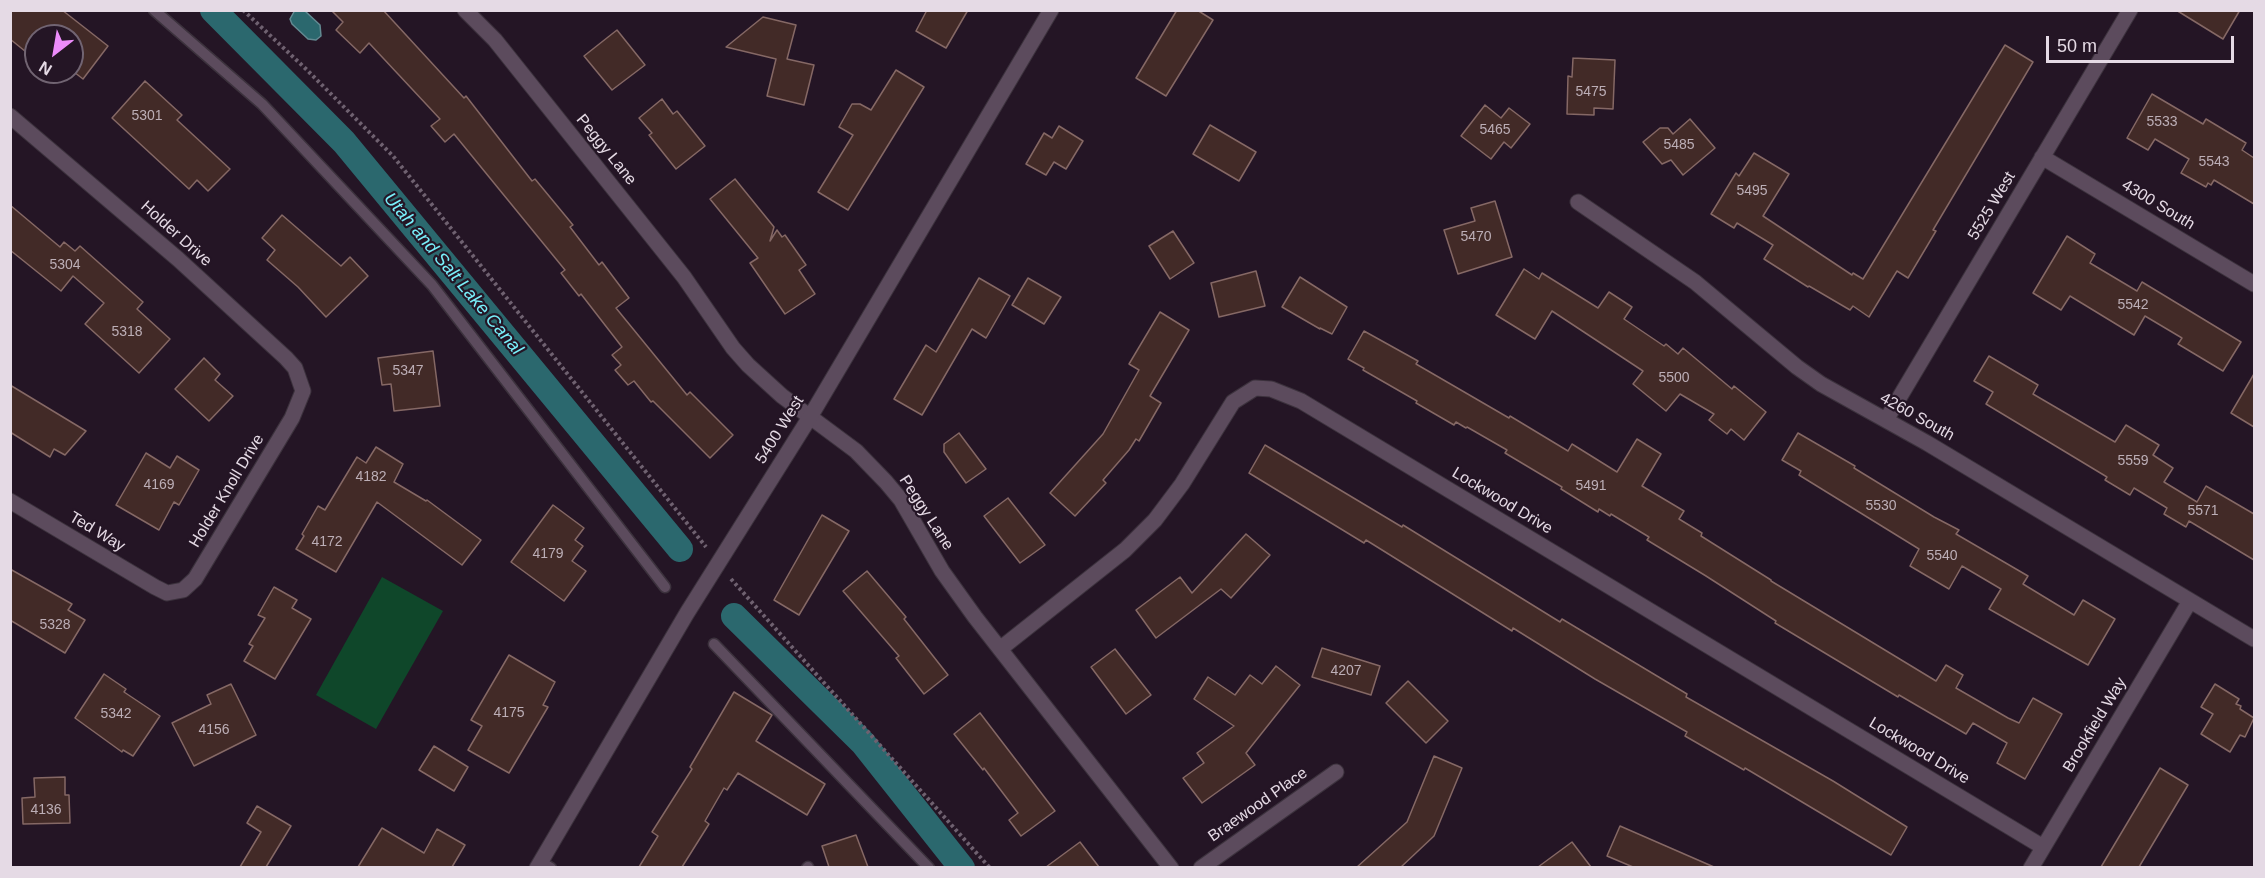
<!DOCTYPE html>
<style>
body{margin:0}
#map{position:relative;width:2265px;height:878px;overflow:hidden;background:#241525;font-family:Helvetica,sans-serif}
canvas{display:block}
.frame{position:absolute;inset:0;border:12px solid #e5dae5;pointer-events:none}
.north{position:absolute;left:24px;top:24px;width:60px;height:60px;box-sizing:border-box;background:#241525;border:2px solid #716472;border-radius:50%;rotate:211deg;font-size:16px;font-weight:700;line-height:24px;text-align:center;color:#e5dae5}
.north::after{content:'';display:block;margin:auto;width:21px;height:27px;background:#ec8cfa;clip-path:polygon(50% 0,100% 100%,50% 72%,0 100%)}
.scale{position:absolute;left:2046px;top:36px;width:188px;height:27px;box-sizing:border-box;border:3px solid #e5dae5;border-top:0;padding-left:8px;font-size:18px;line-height:21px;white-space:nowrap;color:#e5dae5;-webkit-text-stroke:4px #241525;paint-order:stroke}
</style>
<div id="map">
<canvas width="2265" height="878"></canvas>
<div class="frame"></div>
<div class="north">N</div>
<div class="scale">50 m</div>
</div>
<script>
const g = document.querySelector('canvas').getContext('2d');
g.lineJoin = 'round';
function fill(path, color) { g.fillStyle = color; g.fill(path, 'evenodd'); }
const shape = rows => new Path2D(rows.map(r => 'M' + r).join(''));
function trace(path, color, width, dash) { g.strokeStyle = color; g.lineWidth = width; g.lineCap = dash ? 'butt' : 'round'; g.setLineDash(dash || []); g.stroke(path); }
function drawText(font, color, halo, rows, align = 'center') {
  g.font = font + ' Helvetica,sans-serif'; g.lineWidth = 4.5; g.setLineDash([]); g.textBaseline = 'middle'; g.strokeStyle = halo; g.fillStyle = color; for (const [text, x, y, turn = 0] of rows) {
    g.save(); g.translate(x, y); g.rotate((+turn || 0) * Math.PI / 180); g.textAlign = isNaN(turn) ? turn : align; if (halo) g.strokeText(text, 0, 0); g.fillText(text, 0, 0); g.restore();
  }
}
fill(shape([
 [382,577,443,611,376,729,316,695]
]), '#0f472a');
const water = shape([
 [295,10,305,11,320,25,321,36,316,40,308,39,292,24,290,19,295,10]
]);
fill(water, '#2b686e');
trace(water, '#638a92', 1.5);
trace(shape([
 [213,10,344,142,680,549],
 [734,616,863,743,962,868]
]), '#2b686e', 26);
const building = shape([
 [10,10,62,10,108,46,83,79,74,72,70,76,65,72,72,72,72,36,36,36,36,60,10,39,10,10],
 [331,10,383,10,464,98,466,96,532,181,535,179,573,225,570,227,599,265,602,262,629,298,616,308,687,395,690,392,733,435,710,458,653,401,651,402,634,381,628,385,615,370,621,365,612,355,622,347,581,294,579,296,561,273,565,270,454,134,445,142,431,126,440,119,369,43,360,53,336,30,343,22,331,10],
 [927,10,968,10,946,48,916,31,927,10],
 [1177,10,1197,10,1213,20,1166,96,1136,78,1177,10],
 [2176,10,2240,10,2223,39,2176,10],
 [763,17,796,25,787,59,814,65,804,105,767,96,776,59,726,47,763,17],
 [617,30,645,65,612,90,584,56,617,30],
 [2005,45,2033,62,1933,230,1936,231,1908,278,1897,271,1869,317,1853,306,1850,310,1809,286,1808,287,1764,259,1773,245,1737,223,1734,228,1711,214,1736,173,1739,176,1754,153,1789,174,1763,216,1852,275,1853,273,1863,279,2005,45],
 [1573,58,1615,60,1613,109,1594,108,1594,115,1567,114,1568,76,1572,77,1573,58],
 [896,70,924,87,848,210,818,192,853,135,839,127,852,104,860,104,871,110,896,70],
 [145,81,182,115,177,120,230,169,208,191,197,180,189,189,112,118,145,81],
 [2152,94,2203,124,2206,119,2246,143,2242,150,2254,158,2254,204,2214,180,2211,185,2208,183,2206,187,2181,173,2189,159,2155,139,2148,150,2127,138,2152,94],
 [662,99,673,114,677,111,705,146,676,169,649,135,652,133,639,118,662,99],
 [1485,105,1501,118,1509,108,1530,124,1511,148,1504,142,1491,159,1461,136,1485,105],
 [1690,119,1715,148,1683,175,1671,160,1662,164,1643,142,1660,128,1668,128,1673,134,1690,119],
 [1210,125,1256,152,1239,181,1193,154,1210,125],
 [1059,126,1083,141,1066,169,1054,162,1046,175,1026,164,1044,133,1052,138,1059,126],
 [735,179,774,227,770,241,777,230,782,237,785,235,806,265,799,270,815,294,785,314,750,263,758,258,710,199,735,179],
 [1495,201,1512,257,1458,274,1444,230,1475,221,1471,208,1495,201],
 [10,205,60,247,64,242,75,251,80,246,143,302,137,309,170,339,139,373,85,324,104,303,73,276,61,291,10,250,10,205],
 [282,215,341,266,350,257,368,276,326,317,298,287,267,260,275,250,262,238,282,215],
 [1173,231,1194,263,1170,279,1149,246,1173,231],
 [2067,236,2095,254,2090,263,2137,291,2142,282,2241,342,2223,371,2178,344,2182,338,2145,316,2134,335,2070,296,2061,310,2033,293,2067,236],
 [1524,269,1539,279,1542,273,1598,308,1609,292,1632,307,1624,319,1664,346,1666,344,1678,354,1683,348,1732,389,1734,386,1766,412,1744,440,1731,429,1727,434,1709,420,1714,414,1680,394,1666,411,1633,384,1643,371,1552,311,1535,339,1496,315,1524,269],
 [1256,271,1265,306,1219,317,1211,283,1256,271],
 [1300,277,1347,307,1332,334,1320,328,1320,329,1282,307,1300,277],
 [979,278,1010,296,986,338,972,329,922,415,894,399,926,345,936,352,979,278],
 [1028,278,1061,297,1044,324,1012,305,1028,278],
 [1160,312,1189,330,1150,396,1161,403,1139,441,1136,439,1129,450,1103,480,1106,483,1075,516,1050,493,1103,434,1139,370,1129,364,1160,312],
 [1364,331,1418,361,1416,364,1509,418,1510,416,1568,451,1572,444,1617,472,1637,439,1661,454,1642,486,1684,511,1679,519,1702,533,1701,536,1771,580,1771,581,1936,681,1946,665,1963,675,1956,688,2008,718,2019,723,2033,698,2062,714,2025,779,1997,763,2007,743,1973,723,1966,734,1899,695,1898,697,1775,623,1776,621,1706,576,1647,540,1649,537,1611,514,1610,516,1599,509,1598,512,1561,489,1562,487,1505,453,1507,450,1467,427,1466,428,1456,422,1454,425,1416,403,1417,401,1363,370,1364,368,1348,359,1364,331],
 [433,351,440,406,394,411,391,384,382,385,378,358,433,351],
 [1989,356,2038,385,2033,394,2115,442,2126,425,2159,445,2153,455,2173,468,2164,482,2197,502,2206,486,2254,514,2254,560,2189,521,2186,527,2164,514,2167,508,2134,488,2130,495,2105,480,2107,477,1986,404,1993,392,1974,381,1989,356],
 [204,358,220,374,215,380,233,396,209,421,175,389,204,358],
 [2254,374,2254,427,2231,413,2254,374],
 [10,385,86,431,65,455,54,449,50,457,10,432,10,385],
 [959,433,986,469,966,483,944,452,944,444,959,433],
 [1798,433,1855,466,1854,468,1934,517,1959,530,1956,534,2028,576,2023,584,2074,615,2083,600,2115,619,2088,665,1989,609,2001,589,1962,566,1949,589,1910,566,1919,549,1799,475,1801,471,1782,460,1798,433],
 [1265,445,1402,527,1403,525,1560,622,1562,619,1687,694,1686,697,1833,781,1907,827,1891,855,1745,768,1744,770,1685,736,1687,732,1595,679,1513,628,1512,631,1366,540,1364,543,1249,473,1265,445],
 [376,447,403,464,394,482,426,501,427,500,481,540,462,565,377,502,336,572,296,549,304,536,302,534,318,506,325,510,357,457,366,463,376,447],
 [146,453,170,468,177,456,199,470,179,505,174,502,159,530,116,505,146,453],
 [1008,498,1045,545,1020,563,984,516,1008,498],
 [553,505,584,528,575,540,583,546,572,561,586,571,564,601,511,562,553,505],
 [822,515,849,531,799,615,774,600,822,515],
 [1246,534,1270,555,1231,598,1221,589,1156,638,1136,610,1180,577,1192,593,1246,534],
 [10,569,72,604,68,610,85,620,65,653,10,620,10,569],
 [867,571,906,617,904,619,948,675,924,694,896,658,899,656,843,591,867,571],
 [274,587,297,600,292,608,311,619,275,679,244,661,253,646,249,644,265,618,258,615,274,587],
 [1322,648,1380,666,1371,695,1312,677,1322,648],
 [1115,649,1151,695,1126,714,1091,667,1115,649],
 [509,655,555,682,543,705,548,707,509,773,468,750,482,726,471,720,509,655],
 [1276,666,1300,685,1246,753,1255,765,1202,803,1183,778,1204,763,1197,753,1234,726,1194,699,1208,677,1235,695,1250,675,1262,684,1276,666],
 [104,674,126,689,124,692,160,716,133,756,123,750,122,752,75,718,104,674],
 [1408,681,1448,721,1426,743,1386,703,1408,681],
 [231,684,256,735,194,766,172,723,211,704,207,695,231,684],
 [2215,684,2239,699,2236,704,2241,706,2240,709,2254,718,2245,737,2240,735,2230,752,2201,734,2213,714,2201,707,2215,684],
 [734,692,772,715,756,741,825,784,807,815,738,773,727,790,724,788,705,821,709,824,682,867,639,867,658,836,652,832,692,769,690,767,734,692],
 [980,713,1055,811,1021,836,1009,820,1018,813,984,768,983,770,954,734,980,713],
 [434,746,468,767,454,791,419,770,434,746],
 [1434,756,1462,768,1434,836,1401,867,1357,867,1407,822,1434,756],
 [2160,768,2188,785,2139,867,2101,867,2160,768],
 [65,777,65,795,69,795,70,823,23,824,22,798,35,797,34,778,65,777],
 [257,806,291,826,266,867,240,867,261,832,247,823,257,806],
 [1620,826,1714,867,1633,867,1607,856,1620,826],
 [382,828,424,853,437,829,465,845,452,867,358,867,382,828],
 [856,835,868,867,829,867,822,846,856,835],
 [1080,842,1099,867,1046,867,1080,842],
 [1572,842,1591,867,1538,867,1572,842]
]);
fill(building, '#422a27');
trace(building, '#856865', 1.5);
const lane = shape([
 [154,10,262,104,432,285,665,587],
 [714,644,929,868],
 [541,862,551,868],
 [807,868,808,867]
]);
const street = shape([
 [465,10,495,40,684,277,733,348,748,365,782,396,856,451,886,482,901,500,942,571,975,617,1171,868],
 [10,116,178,259,286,358,295,368,303,391,292,418,195,579,183,590,167,593,155,587,10,501],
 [2042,157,2254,284],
 [1578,202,1695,282,1797,367,1821,384,1927,443,2254,639],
 [1886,420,2130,10],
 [1000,649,1125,550,1155,520,1182,484,1233,402,1255,388,1271,389,1301,401,2043,847],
 [1201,868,1336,772],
 [2031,868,2190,601]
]);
const secondary = shape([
 [537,868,687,613,810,417,1051,10]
]);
trace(lane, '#3c323d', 13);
trace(street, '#3c323d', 17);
trace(secondary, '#3c323d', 17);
trace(shape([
 [243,10,306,69,393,156,706,547],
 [731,579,990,868]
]), '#6f6170', 4, [3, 3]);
trace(lane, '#5c4b5d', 10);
trace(street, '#5c4b5d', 15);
trace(secondary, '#5c4b5d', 15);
drawText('14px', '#bcaeb6', null, [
 ["5475",1591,92],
 ["5301",147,116],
 ["5533",2162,122],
 ["5465",1495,130],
 ["5485",1679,145],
 ["5543",2214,162],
 ["5495",1752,191],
 ["5470",1476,237],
 ["5304",65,265],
 ["5542",2133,305],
 ["5318",127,332],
 ["5347",408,371],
 ["5500",1674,378],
 ["5559",2133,461],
 ["4182",371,477],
 ["4169",159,485],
 ["5491",1591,486],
 ["5530",1881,506],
 ["5571",2203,511],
 ["4172",327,542],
 ["4179",548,554],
 ["5540",1942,556],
 ["5328",55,625],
 ["4207",1346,671],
 ["4175",509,713],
 ["5342",116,714],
 ["4156",214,730],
 ["4136",46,810]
]);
drawText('16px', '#e5dae5', '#241525', [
 ["Peggy Lane",606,150,51],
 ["4300 South",2158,205,31],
 ["5525 West",1992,206,-59],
 ["Holder Drive",176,234,42],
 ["4260 South",1917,417,29],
 ["5400 West",780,430,-58],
 ["Holder Knoll Drive",227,491,-59],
 ["Lockwood Drive",1502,501,31],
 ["Peggy Lane",926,513,57],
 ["Ted Way",97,532,31],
 ["Brookfield Way",2095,725,-59],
 ["Lockwood Drive",1919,751,31],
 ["Braewood Place",1258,805,-35]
]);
drawText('italic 18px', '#79effa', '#241525', [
 ["Utah and Salt Lake Canal",453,274,50]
]);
</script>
